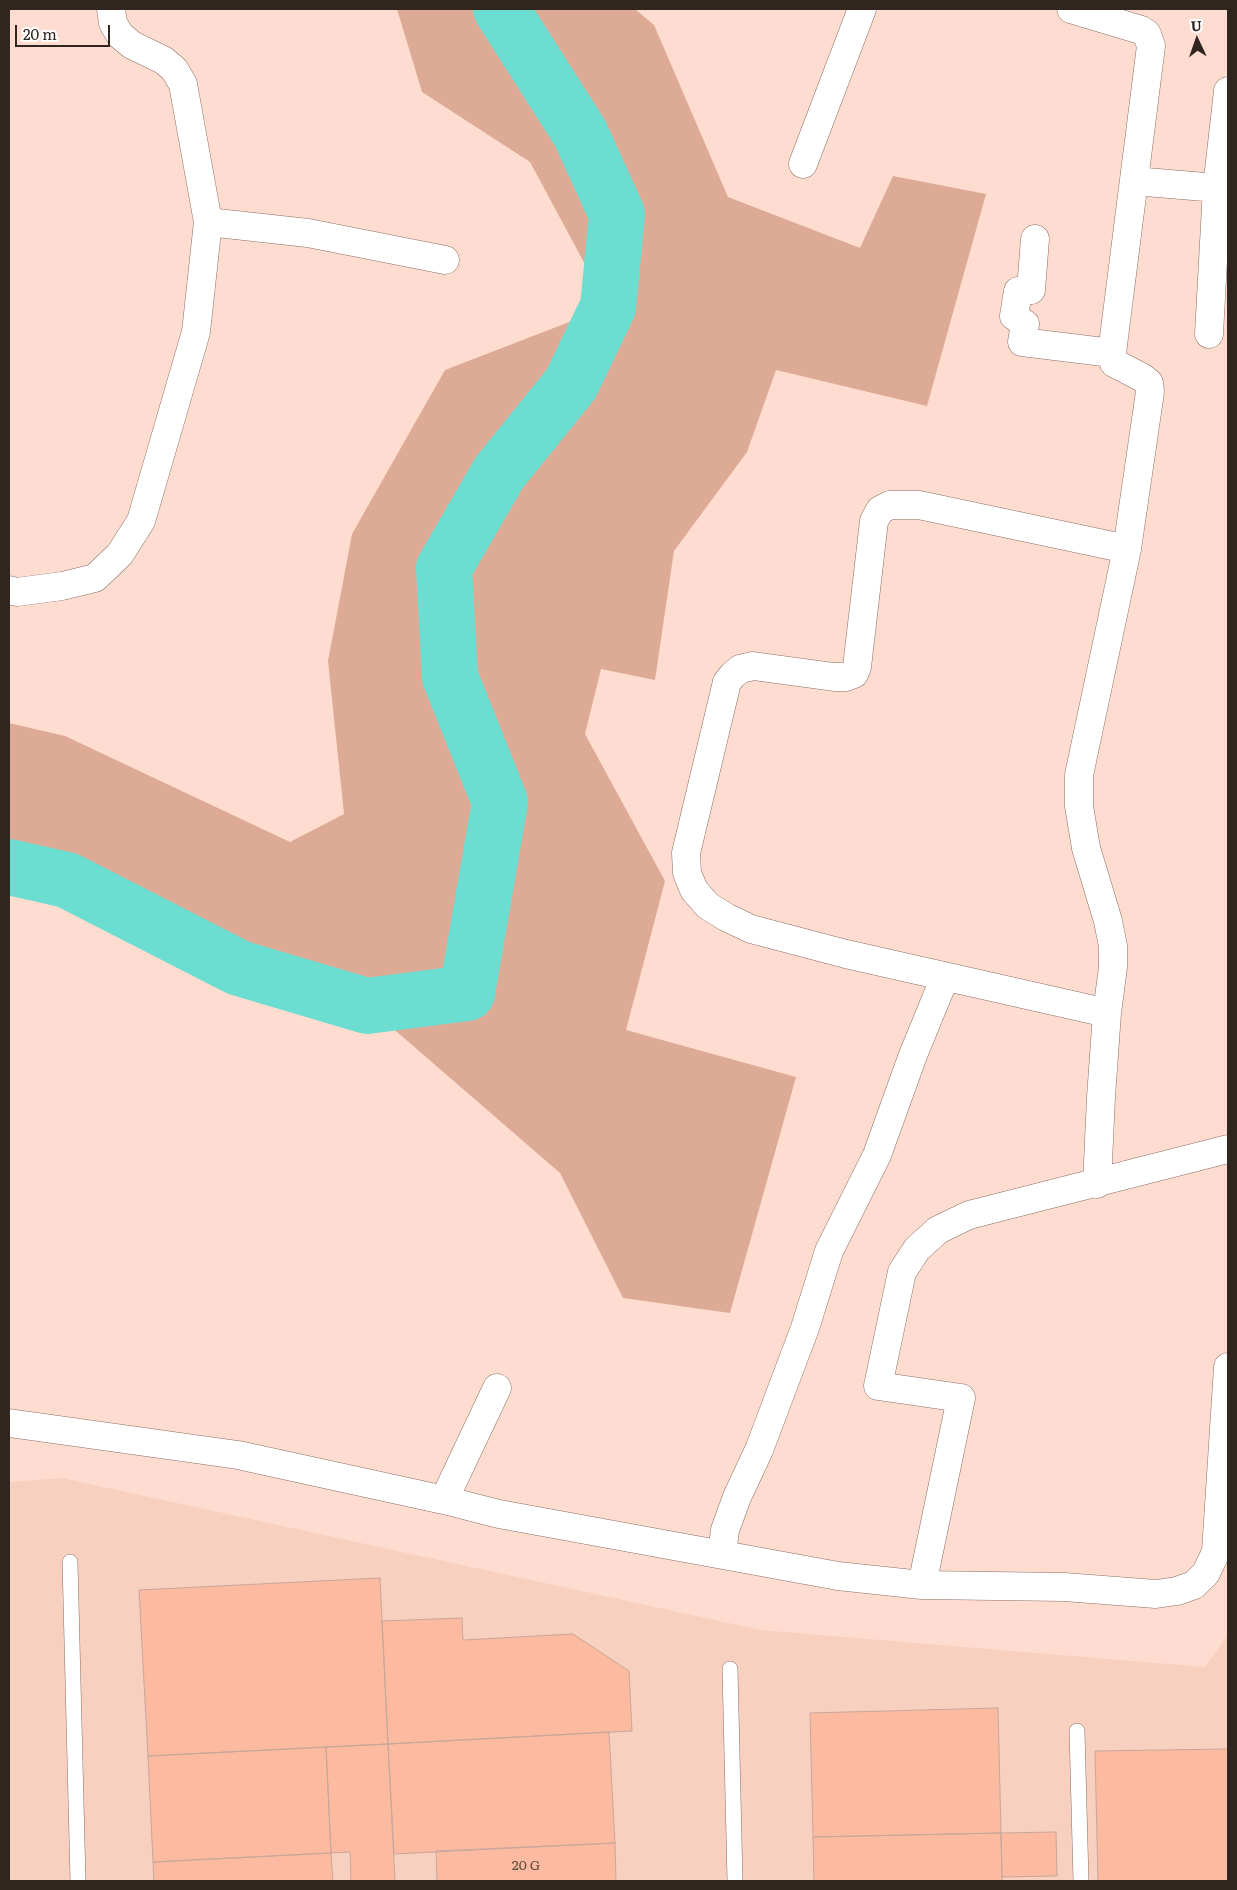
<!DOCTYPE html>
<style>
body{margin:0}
#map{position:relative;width:1237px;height:1890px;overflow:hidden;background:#feddd0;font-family:Literata,serif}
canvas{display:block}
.frame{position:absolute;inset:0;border:10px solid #312520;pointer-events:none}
.north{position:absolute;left:1172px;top:15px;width:50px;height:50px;-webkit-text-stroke:4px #fff;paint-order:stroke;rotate:357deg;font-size:14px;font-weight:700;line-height:20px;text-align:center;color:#312520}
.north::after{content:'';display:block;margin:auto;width:18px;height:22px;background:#312520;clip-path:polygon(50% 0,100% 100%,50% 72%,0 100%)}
.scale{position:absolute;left:15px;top:25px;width:95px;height:22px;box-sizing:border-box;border:2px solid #312520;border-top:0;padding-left:6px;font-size:15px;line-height:18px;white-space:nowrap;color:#312520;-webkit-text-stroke:4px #fff;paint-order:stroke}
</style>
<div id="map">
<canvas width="1237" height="1890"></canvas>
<div class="frame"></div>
<div class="north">U</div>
<div class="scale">20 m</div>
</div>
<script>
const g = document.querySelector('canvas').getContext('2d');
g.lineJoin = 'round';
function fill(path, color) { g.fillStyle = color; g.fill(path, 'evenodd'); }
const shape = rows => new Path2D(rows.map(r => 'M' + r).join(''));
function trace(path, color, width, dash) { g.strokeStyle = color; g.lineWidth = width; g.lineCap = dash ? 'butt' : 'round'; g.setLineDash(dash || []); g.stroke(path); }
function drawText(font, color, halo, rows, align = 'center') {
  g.font = font + ' Literata,serif'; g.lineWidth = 4; g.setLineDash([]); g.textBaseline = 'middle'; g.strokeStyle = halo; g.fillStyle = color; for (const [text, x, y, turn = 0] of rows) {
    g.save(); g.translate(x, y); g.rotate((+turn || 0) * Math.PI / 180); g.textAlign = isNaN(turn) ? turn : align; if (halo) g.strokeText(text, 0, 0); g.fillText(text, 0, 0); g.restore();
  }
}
fill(shape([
 [62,1478,761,1630,1205,1667,1228,1634,1228,1881,9,1881,9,1482]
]), '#f8d0c0');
fill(shape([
 [397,9,635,9,654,25,728,197,860,248,893,176,986,194,927,406,776,370,747,452,674,551,655,680,601,669,585,734,665,881,626,1030,796,1077,730,1313,623,1298,560,1173,367,1006,233,966,67,880,9,867,9,723,65,736,290,842,344,814,328,661,352,534,445,370,608,307,530,162,422,92]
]), '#ddaa95');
trace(shape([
 [9,867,67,880,239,968,367,1006,467,993,500,802,450,677,444,568,499,473,571,384,608,307,617,214,580,133,501,9]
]), '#6bddd1', 56);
const building = shape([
 [380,1578,388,1744,148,1756,139,1590,380,1578],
 [462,1618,463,1640,573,1634,629,1671,632,1731,388,1744,382,1621,462,1618],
 [998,1708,1001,1833,813,1837,810,1713,998,1708],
 [609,1732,615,1843,394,1854,388,1744,609,1732],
 [388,1744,395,1881,351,1881,350,1852,331,1853,326,1747,388,1744],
 [326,1747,331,1853,153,1862,148,1756,326,1747],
 [1228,1749,1228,1881,1098,1881,1095,1751,1228,1749],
 [1056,1832,1057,1876,1002,1877,1001,1833,1056,1832],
 [1001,1833,1002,1881,814,1881,813,1837,1001,1833],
 [615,1843,616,1881,437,1881,436,1851,615,1843],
 [331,1853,333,1881,154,1881,153,1862,331,1853]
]);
fill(building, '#fcbba0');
trace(building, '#c7a79b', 1);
const service = shape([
 [70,1562,78,1881],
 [730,1669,735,1881],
 [1077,1731,1081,1881]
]);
const minor = shape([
 [1071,9,1141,30,1147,34,1151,46,1112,353,1114,363,1143,378,1149,383,1150,392,1127,549,1079,775,1079,806,1086,848,1108,921,1113,946,1113,967,1107,1013,1101,1097,1097,1184],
 [803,164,862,9],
 [1134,181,1217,188,1228,91],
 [208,222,308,233,445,260],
 [1035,239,1031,290,1018,291,1014,316,1025,324,1022,342,1112,353],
 [1209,334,1217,188],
 [9,590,17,592,62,586,95,578,120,554,141,521,196,332,208,222,183,84,174,69,163,60,132,45,120,35,113,23,111,9],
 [1107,1013,846,954,751,929,726,917,708,906,694,890,687,873,686,853,727,682,733,675,740,669,753,666,834,677,846,677,854,674,857,667,874,521,880,510,890,505,919,505,1127,549],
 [9,1423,238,1455,444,1500,499,1514,838,1576,922,1585,1064,1587,1156,1594,1177,1591,1194,1585,1206,1573,1216,1552,1228,1367],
 [444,1500,497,1388],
 [722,1554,725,1530,737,1497,759,1450,805,1328,829,1251,877,1155,913,1055,945,977],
 [922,1585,961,1398,878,1386,902,1272,917,1249,938,1230,969,1215,1228,1149]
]);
trace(service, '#8b6e63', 16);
trace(minor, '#8b6e63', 29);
trace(service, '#fff', 15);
trace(minor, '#fff', 28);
drawText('14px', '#644a40', null, [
 ["20 G",526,1866]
]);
</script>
